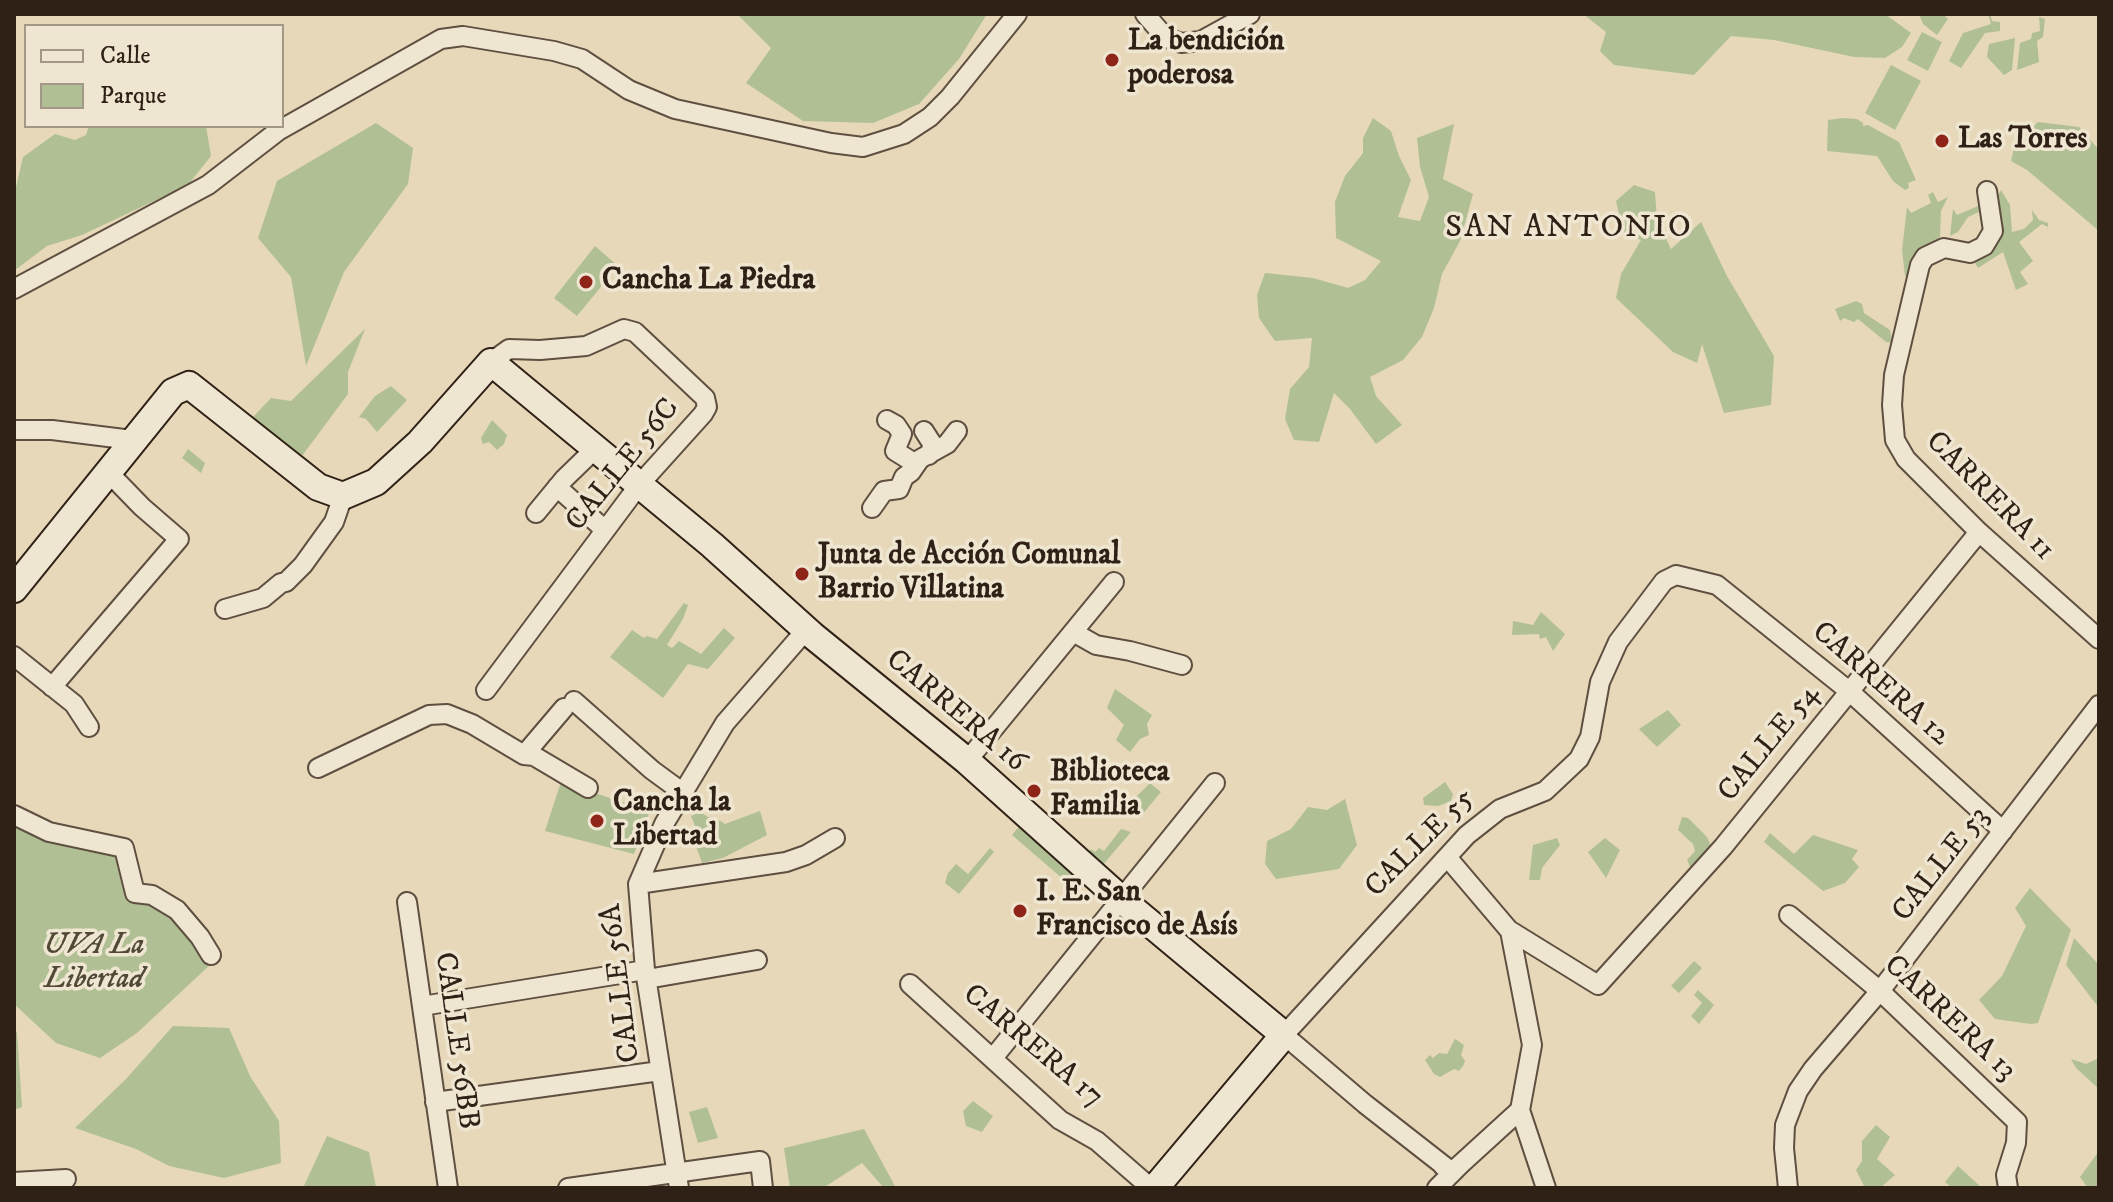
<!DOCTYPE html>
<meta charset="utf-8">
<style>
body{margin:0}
#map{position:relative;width:2113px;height:1202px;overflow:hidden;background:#e7d8ba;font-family:"IM FELL DW Pica",serif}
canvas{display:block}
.frame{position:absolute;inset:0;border:16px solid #302117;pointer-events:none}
.legend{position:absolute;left:24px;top:24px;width:260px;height:104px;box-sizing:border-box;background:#efe6d2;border:2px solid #a39787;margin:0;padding:10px 14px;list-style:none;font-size:24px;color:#302117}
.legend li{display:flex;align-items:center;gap:16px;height:40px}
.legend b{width:40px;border:2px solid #a39787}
</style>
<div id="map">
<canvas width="2113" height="1202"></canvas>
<div class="frame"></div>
<ul class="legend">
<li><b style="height:10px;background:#efe6d2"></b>Calle</li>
<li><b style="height:22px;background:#b0c094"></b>Parque</li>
</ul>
</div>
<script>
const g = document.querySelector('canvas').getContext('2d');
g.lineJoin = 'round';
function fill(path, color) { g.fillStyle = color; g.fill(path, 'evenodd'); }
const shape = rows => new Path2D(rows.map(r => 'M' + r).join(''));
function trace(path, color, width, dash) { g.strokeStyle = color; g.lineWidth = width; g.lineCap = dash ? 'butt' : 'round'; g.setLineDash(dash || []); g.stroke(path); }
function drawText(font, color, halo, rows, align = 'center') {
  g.font = font + ' "IM FELL DW Pica",serif'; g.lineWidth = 7; g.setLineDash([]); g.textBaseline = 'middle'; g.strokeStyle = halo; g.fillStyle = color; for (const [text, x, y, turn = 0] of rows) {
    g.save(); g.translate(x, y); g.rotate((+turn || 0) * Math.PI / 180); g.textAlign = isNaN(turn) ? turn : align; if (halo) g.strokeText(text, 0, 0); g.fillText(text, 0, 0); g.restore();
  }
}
fill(shape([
 [737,14,987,14,959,59,919,104,873,123,803,121,746,83,771,48],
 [1583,14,1885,14,1911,33,1902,47,1885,58,1854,57,1774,40,1731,36,1694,75,1614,65,1600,51,1606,32],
 [1919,14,1943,14,1948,19,1937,35,1923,24],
 [1988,14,1990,14,1992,21,2000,22,2000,31,1985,33,1961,68,1949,61,1963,33,1991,24],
 [2039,17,2045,19,2043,37,2037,41,2039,62,2017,70,2020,43,2031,39,2032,33,2040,31],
 [1922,32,1942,42,1928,71,1907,60],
 [2015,38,2012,70,2004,75,1987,57,1989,44],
 [1891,65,1921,81,1895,130,1865,113],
 [1373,118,1391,131,1399,156,1411,180,1398,217,1420,221,1429,197,1420,167,1417,138,1454,124,1443,179,1473,194,1460,241,1442,274,1434,308,1422,337,1403,360,1370,377,1376,396,1402,425,1376,444,1350,409,1334,393,1319,442,1294,440,1285,419,1290,389,1309,367,1312,338,1275,341,1259,318,1257,295,1265,273,1313,278,1348,288,1365,280,1381,261,1336,238,1335,202,1345,176,1363,153,1363,138],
 [1843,118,1857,119,1863,123,1863,126,1868,125,1899,142,1916,180,1908,183,1909,188,1905,190,1893,181,1877,156,1827,151,1828,120],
 [2038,122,2079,127,2099,150,2099,231,2027,170,2011,161,2015,144],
 [376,123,413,148,408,184,344,272,306,366,291,277,258,238,277,181],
 [89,126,206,126,211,156,188,185,82,235,47,246,14,271,14,196,23,157,55,134,75,140,86,135],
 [1634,185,1655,192,1657,220,1671,249,1701,222,1727,276,1774,356,1771,405,1724,413,1702,344,1697,363,1673,352,1616,298,1621,274,1641,240,1623,232,1616,201],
 [2001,190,2010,205,2012,232,2024,229,2033,220,2032,210,2039,220,2048,223,2048,227,2042,224,2019,242,2033,261,2020,272,2028,284,2016,290,2003,252,1978,268,1974,261,1989,256,2000,240,2003,222,1996,199],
 [1933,192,1938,202,1948,197,1941,211,1940,237,1912,262,1907,276,1905,276,1902,250,1907,207,1911,213,1931,203,1928,195],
 [1978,206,1981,211,1968,217,1958,232,1950,236,1953,209,1957,215],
 [595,246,618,266,577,316,554,298],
 [1856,301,1862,304,1864,313,1890,330,1893,343,1886,342,1858,319,1854,322,1844,318,1840,321,1835,309],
 [365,329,348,372,348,394,299,460,251,419,271,398,291,401],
 [391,386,407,400,377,432,366,419,359,417,375,396],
 [492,420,507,435,504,444,497,450,489,442,483,444,481,438],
 [188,449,205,463,201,473,182,458],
 [684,603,688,605,683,619,667,645,672,648,679,641,701,654,724,628,735,638,708,669,688,664,663,698,610,657,632,630,644,638,647,636,657,639],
 [1541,612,1565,634,1553,651,1546,637,1540,639,1539,634,1512,635,1513,621,1533,625],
 [1115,689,1152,715,1147,724,1149,735,1140,739,1130,752,1116,740,1124,725,1107,708],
 [1668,710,1681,725,1657,747,1639,729],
 [561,782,650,811,634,854,545,831],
 [1445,782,1453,794,1451,801,1438,806,1424,805,1423,798],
 [1150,783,1161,792,1141,816,1128,805],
 [1345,799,1357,845,1339,869,1276,879,1265,864,1267,841,1291,829,1308,807,1327,810],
 [760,811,767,835,723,858,702,863,692,835,698,833,691,816,700,812,716,822,719,820,725,824],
 [14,817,113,847,127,877,164,904,211,964,137,1033,100,1058,56,1043,14,1004],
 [1682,817,1688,818,1707,837,1711,846,1709,854,1692,871,1687,860,1695,851,1693,844,1678,830],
 [1020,825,1086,882,1078,892,1012,835],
 [1121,829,1131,832,1101,867,1086,855,1091,849,1095,852,1099,848,1104,851],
 [1770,833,1794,854,1813,835,1858,850,1852,859,1859,867,1845,883,1823,891,1764,842],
 [1557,838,1560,845,1542,868,1540,880,1529,880,1533,845],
 [1605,838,1620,850,1606,878,1588,852],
 [990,848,994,852,959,894,945,883,948,873,956,864,968,874],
 [2030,888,2071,930,2038,1023,2031,1024,1995,1019,1979,1000,2002,976,2026,926,2015,908],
 [2074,938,2099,965,2099,1008,2066,965],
 [1694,961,1702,968,1679,993,1671,986],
 [1698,990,1714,1005,1699,1024,1691,1016,1702,1003,1694,995],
 [173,1026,229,1028,250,1076,279,1121,281,1163,224,1178,169,1166,136,1149,75,1128,126,1079],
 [14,1029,17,1032,22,1107,14,1110],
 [1455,1039,1464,1045,1461,1055,1465,1061,1463,1066,1459,1071,1454,1069,1440,1077,1434,1074,1425,1060,1430,1055,1433,1058,1439,1053,1447,1054],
 [2099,1058,2099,1089,2076,1068,2071,1059,2086,1064],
 [973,1101,993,1116,982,1132,966,1126,963,1111],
 [707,1107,718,1138,698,1143,689,1112],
 [1876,1125,1890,1137,1877,1159,1895,1175,1880,1188,1865,1188,1856,1170,1862,1161,1862,1141],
 [864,1129,896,1188,884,1188,862,1163,823,1188,790,1188,784,1148],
 [327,1136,369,1152,376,1187,303,1188],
 [2099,1151,2099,1188,2088,1188,2080,1177],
 [1958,1166,1981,1187,1980,1188,1952,1188,1945,1182]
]), '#b0c094');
const street = shape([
 [1145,14,1165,37,1181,43,1201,41,1250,14],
 [1987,191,1993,231,1984,246,1970,253,1944,248,1925,257,1920,265,1894,375,1892,405,1895,440,1906,459,1979,532,2099,639],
 [14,289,208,185,278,131,441,39,463,36,554,51,582,59,629,90,675,109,831,143,863,147,904,134,930,117,950,97,1017,14],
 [887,420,896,425,902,434,895,451,916,464],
 [14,430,52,430,132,440],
 [924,431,933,445,929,455],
 [557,487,605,530],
 [872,508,884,491,899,489,904,477,911,472,920,459,947,444,957,431],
 [536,513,564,479,596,448],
 [225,609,263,598,281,583,286,582,303,565,334,522,343,496],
 [1073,632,1096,645,1130,651,1182,665],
 [14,656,74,704,89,727],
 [52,687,179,539,142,507,108,472],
 [486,690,639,485,703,414,707,407,705,398,635,332,624,329,586,346,540,350,509,349,491,362],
 [574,701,652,770,682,792],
 [524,755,564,708],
 [967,761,1114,582],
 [318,768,429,715,447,714,472,724,524,755,534,756,588,788],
 [14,815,49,832,124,848,135,893,152,895,177,910,200,937,211,955],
 [1447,857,1509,930,1598,985,1723,847,1979,532],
 [638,884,786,862,806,855,835,838],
 [407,902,448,1188],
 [1789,915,1880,991,2017,1122,2016,1143,2006,1175,2008,1188],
 [647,979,757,960],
 [910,984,1060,1120,1097,1141,1151,1188],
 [422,1006,645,970],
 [993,1058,1215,783],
 [1522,1099,1520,1110,1546,1188],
 [435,1102,660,1071],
 [1443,1166,1452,1172,1520,1110,1532,1045,1510,931],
 [1452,1172,1365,1104,1284,1035,1467,835,1500,809,1545,791,1579,759,1590,737,1600,682,1618,642,1664,581,1676,575,1717,585,1849,691,2003,831],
 [14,1182,66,1179],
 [568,1188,760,1161,763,1188],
 [679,1188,645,970,638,884,664,824,725,723,806,630],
 [1437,1188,1461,1164],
 [1788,1188,1784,1148,1785,1125,1798,1091,1813,1069,1880,991,2099,705]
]);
const secondary = shape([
 [14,589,173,392,189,385,318,487,343,496,376,482,420,442,491,362,712,545,812,635,967,761,1122,900,1284,1035,1155,1188]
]);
trace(street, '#5e4f40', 22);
trace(secondary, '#302117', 30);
trace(street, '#efe6d2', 18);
trace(secondary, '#efe6d2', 26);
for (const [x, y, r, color] of [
 [1112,60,8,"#8f2418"],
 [1942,141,8,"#8f2418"],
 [586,282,8,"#8f2418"],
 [802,574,8,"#8f2418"],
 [1034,791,8,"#8f2418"],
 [597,821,8,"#8f2418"],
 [1020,911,8,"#8f2418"]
]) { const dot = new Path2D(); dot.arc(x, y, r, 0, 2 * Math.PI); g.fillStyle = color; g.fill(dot); trace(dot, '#efe6d2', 3); }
drawText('bold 30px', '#302117', '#efe6d2', [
 ["La bendición",1128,43],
 ["poderosa",1128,77],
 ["Las Torres",1958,141],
 ["Cancha La Piedra",602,282],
 ["Junta de Acción Comunal",818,557],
 ["Barrio Villatina",818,591],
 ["Biblioteca",1050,774],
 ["Familia",1050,808],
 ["Cancha la",613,804],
 ["Libertad",613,838],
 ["I. E. San",1036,894],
 ["Francisco de Asís",1036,928]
], 'left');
drawText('30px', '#302117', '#efe6d2', [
 ["CALLE 56C",624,466,-51],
 ["CARRERA 11",1989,497,45],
 ["CARRERA 12",1880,685,41],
 ["CARRERA 16",955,712,40],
 ["CALLE 54",1770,744,-51],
 ["CALLE 55",1421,844,-45],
 ["CALLE 53",1942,865,-52],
 ["CALLE 56A",622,983,-97],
 ["CARRERA 13",1949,1019,43],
 ["CALLE 56BB",455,1041,82],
 ["CARRERA 17",1032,1047,40]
]);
drawText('italic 30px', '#504936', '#efe6d2', [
 ["UVA La",94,947],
 ["Libertad",94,981]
]);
g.letterSpacing = '2px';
drawText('32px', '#302117', '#efe6d2', [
 ["SAN ANTONIO",1569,229]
]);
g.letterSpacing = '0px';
</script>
